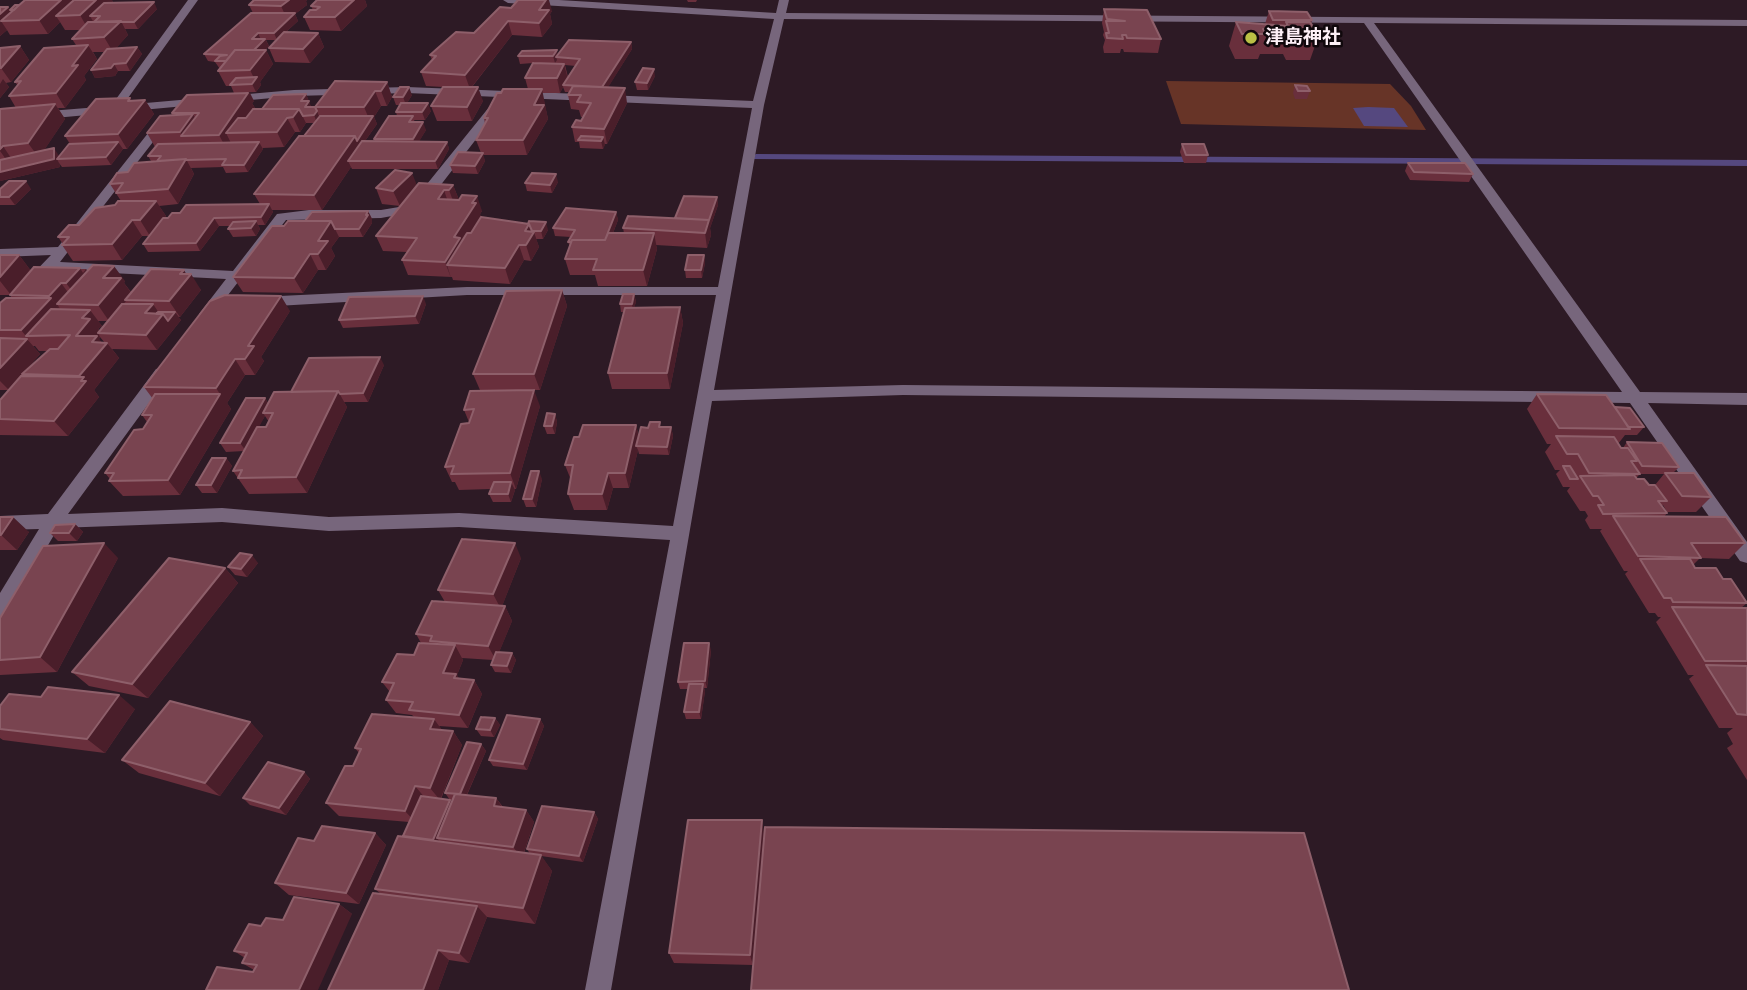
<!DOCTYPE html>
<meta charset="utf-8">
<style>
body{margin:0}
canvas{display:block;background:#2d1a25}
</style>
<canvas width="1747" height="990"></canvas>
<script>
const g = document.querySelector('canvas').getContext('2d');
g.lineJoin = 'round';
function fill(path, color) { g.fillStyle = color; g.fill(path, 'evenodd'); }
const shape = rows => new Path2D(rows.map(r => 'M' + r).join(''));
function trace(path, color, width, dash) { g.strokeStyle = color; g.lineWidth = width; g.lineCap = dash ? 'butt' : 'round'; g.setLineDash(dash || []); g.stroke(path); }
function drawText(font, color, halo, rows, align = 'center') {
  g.font = font + ' "Space Grotesk","Noto Sans JP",sans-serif'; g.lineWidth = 5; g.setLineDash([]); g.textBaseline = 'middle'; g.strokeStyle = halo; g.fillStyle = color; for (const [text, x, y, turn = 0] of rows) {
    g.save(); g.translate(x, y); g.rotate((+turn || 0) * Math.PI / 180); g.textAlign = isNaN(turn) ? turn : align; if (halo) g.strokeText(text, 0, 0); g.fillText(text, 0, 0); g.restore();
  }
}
fill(shape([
 [1166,81,1390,84,1411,106,1426,130,1181,124]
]), '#673427');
fill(shape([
 [1368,107,1394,108,1408,127,1364,126,1353,108]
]), '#55487f');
fill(shape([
 [756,154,1747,160,1747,166,753,159,752,157,756,154]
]), '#55487f');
fill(shape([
 [188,0,198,0,123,105,294,90,407,87,753,101,774,19,508,3,503,0,559,0,776,13,779,0,789,0,786,13,1747,20,1747,26,1374,23,1640,392,1747,393,1747,405,1648,403,1747,542,1747,563,1740,561,1630,403,903,395,712,401,611,990,585,990,670,540,459,527,329,531,222,522,58,528,7,616,0,618,0,593,39,529,0,530,0,516,48,514,156,369,162,368,170,373,168,377,68,514,222,508,329,517,459,513,673,526,716,295,467,295,259,307,252,302,259,297,467,287,718,287,752,108,407,93,294,96,0,123,0,115,111,106,188,0],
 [784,19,1364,23,1622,392,903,385,714,390,764,105,784,19],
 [498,100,504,103,433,195,408,213,381,218,286,220,211,317,206,319,199,314,226,279,54,270,5,319,0,321,0,308,51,255,0,257,0,249,58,247,160,118,170,120,60,262,233,271,277,214,309,210,381,210,399,207,423,189,494,101,498,100]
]), '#77667c');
fill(shape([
 [25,0,112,0,113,3,157,9,138,29,125,29,128,35,116,48,137,47,142,54,130,71,118,71,115,76,95,78,91,70,104,52,93,52,97,59,84,76,86,80,65,108,58,108,65,119,44,150,59,156,70,144,65,136,132,100,145,100,154,114,127,149,123,149,111,165,62,167,59,163,60,167,0,181,0,109,16,108,9,96,18,86,15,82,76,45,72,39,81,30,65,30,60,22,48,34,10,35,7,30,0,36,0,7,10,10,19,5],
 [254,0,307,0,306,1,307,5,295,14,298,21,286,32,318,33,324,47,310,63,275,62,269,48,275,40,266,40,269,46,265,50,266,50,273,64,260,82,261,85,256,92,234,93,231,86,226,86,218,71,220,69,215,62,208,61,204,54,253,13,249,5],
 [317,0,365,0,367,6,341,31,310,30,304,17,313,10,311,6],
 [687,0,697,0,696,2,688,2],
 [500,7,552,11,550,14,552,24,542,37,512,35,472,87,483,101,472,121,437,121,431,106,443,87,426,86,421,72,432,60,430,55,474,33],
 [1104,9,1161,39,1158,53,1124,52,1123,49,1121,49,1120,53,1104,53,1103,47,1105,40,1103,35,1104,32,1102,23],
 [1269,11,1312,20,1311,24,1316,32,1321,36,1318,43,1316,43,1310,60,1286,60,1283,54,1260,54,1258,59,1235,59,1229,46,1236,22,1265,24],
 [631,42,632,49,608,87,627,103,607,144,605,144,603,149,580,148,579,142,575,142,572,127,581,121,583,117,581,117,579,110,571,109,568,95,569,92,565,92,563,87,560,93,542,93,548,119,527,155,483,155,485,161,478,174,453,173,450,165,481,153,476,140,485,124,484,118,528,89,525,78,533,63,520,64,518,56,558,55],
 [565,65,576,66,568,77],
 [20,46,29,60,11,82,6,83,9,87,0,98,0,48],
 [655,76,648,90,637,90,635,82],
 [387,82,392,97,387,106,381,106,374,117,377,124,365,141,375,141,374,139,397,116,396,112,400,105,396,105,393,97,412,95,407,103,431,111,425,120,414,120,415,122,426,130,419,141,447,142,449,149,438,169,352,169,351,167,322,210,272,210,273,212,265,225,258,225,260,229,256,236,233,237,228,229,230,226,219,226,200,251,148,252,143,244,150,236,142,236,122,260,73,261,62,245,63,244,58,237,121,201,110,184,128,172,151,161,148,156,155,147,147,133,172,115,172,113,254,101,252,103,255,108,254,109,262,109,306,94,311,107,315,107],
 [306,123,314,123,254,194,260,204,180,213,168,218,164,218,166,216,159,206,178,204,194,174,191,168,223,167,226,173,248,172,263,149,263,148,284,147,295,132,300,132],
 [1295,85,1310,91,1307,99,1295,99,1293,93],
 [1182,144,1208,155,1206,163,1184,163,1180,152],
 [1408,163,1473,174,1469,182,1410,180,1405,171],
 [558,182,552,193,527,191,525,183],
 [417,185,453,185,459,200,482,211,480,214,481,218,548,230,543,239,536,239,539,247,531,261,524,260,510,284,453,280,452,277,408,275,402,260,407,252,383,251,376,236,400,206,382,204,376,188],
 [0,189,31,189,15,205,0,205],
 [717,197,718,205,710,228,711,235,707,248,656,245,657,249,647,286,598,286,595,275,570,275,565,259,570,247,568,242,571,237,555,236,553,228,616,212,618,220,613,233,624,233,623,228,675,218],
 [368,211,372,219,372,223,363,237,339,237,331,248,335,256,326,270,318,270,303,293,243,292,233,277,284,226,305,221],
 [0,255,19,255,31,271,19,285,80,269,86,269,87,271,125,281,124,283,131,292,187,274,201,290,180,317,178,317,181,320,157,350,112,349,119,358,94,390,99,397,68,436,0,435,0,400,9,390,0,390,0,303,12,298,10,295,0,295],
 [98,321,108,321,100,331,98,329,102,326],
 [100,337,105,343,101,342,99,339],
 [33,346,35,346,39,351,47,351,24,372,40,354],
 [23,374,24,376,13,385],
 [704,255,705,263,702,278,686,278,685,270],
 [562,290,567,306,540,390,480,390,473,374],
 [634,294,636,302,634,307,680,307,683,323,670,389,612,389,608,373,624,312,621,312,620,304],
 [426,304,419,324,343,328,339,320],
 [290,311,261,357,264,361,255,375,245,375,227,403,231,409,180,495,123,496,109,481,110,479,105,473,143,429,147,422,142,415,153,399,144,387],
 [384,365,368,402,344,402,347,407,307,493,249,494,233,471,244,451,226,452,220,443,265,398,268,403,291,392],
 [265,416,269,422,266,427,258,427],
 [1537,394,1615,407,1644,427,1637,435,1625,435,1618,444,1621,448,1623,448,1627,442,1679,467,1673,473,1711,497,1696,512,1667,512,1663,505,1662,506,1667,513,1664,517,1745,543,1729,559,1700,558,1693,565,1695,568,1723,579,1747,603,1741,608,1747,608,1747,780,1727,748,1733,744,1727,733,1733,728,1719,728,1689,679,1694,675,1688,675,1656,622,1661,617,1658,617,1655,613,1649,613,1625,574,1628,571,1624,571,1600,531,1602,529,1590,529,1585,520,1588,516,1585,511,1580,511,1567,491,1570,487,1563,487,1556,474,1560,470,1555,470,1545,452,1551,444,1547,444,1527,409],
 [1640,474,1664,474,1655,485,1649,485,1636,478],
 [540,406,516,489,514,489,515,490,511,502,493,502,489,494,491,489,459,490,455,482,452,482,445,467,469,422,464,410],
 [555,414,557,422,555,434,547,434,544,426],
 [636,425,639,437,661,427,671,427,673,436,669,455,639,454,638,450,629,488,613,488,607,510,574,510,568,494,571,480,565,465,579,437],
 [226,458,232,466,217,493,202,493,196,485],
 [542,479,536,507,526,507,523,499],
 [0,517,29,532,17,550,0,550],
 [75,524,83,532,77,541,58,541,50,533],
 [118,558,57,672,0,675,0,618],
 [521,558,502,606,505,606,512,621,499,652,512,653,516,660,511,673,495,672,491,665,493,660,462,658,463,660,457,675,459,679,474,680,482,694,468,728,439,726,442,730,453,731,462,745,441,799,452,802,453,800,450,800,445,793,481,744,486,751,467,795,496,798,503,807,526,810,534,822,524,853,530,854,527,849,594,812,598,819,583,862,541,856,552,871,535,924,487,917,469,963,449,960,438,990,381,894,375,889,403,836,409,822,339,816,326,803,353,766,359,753,355,748,414,717,412,715,396,713,386,700,390,692,382,682,414,655,421,643,416,634,445,602,438,590],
 [258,563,247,577,235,575,228,567],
 [225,568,238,583,148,698,89,686,72,672],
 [711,650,707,688,704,688,705,691,701,719,686,719,684,712,688,689,680,689,678,682],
 [0,706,135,709,105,753,3,740,0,738],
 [495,718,500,725,494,737,481,736,476,729],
 [540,719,544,726,527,770,493,766,489,760],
 [250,722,263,736,220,796,139,773,122,760],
 [304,772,310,779,286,815,250,805,243,798],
 [375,833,386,845,359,904,289,895,275,883,314,841],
 [764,833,753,965,674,963,669,953],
 [339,904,352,914,253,972,254,970,242,963,245,958,234,951,261,926]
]), '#692f3c');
fill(shape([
 [61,0,78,0,56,16,60,22,48,34,39,20],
 [96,0,112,0,113,3,100,16,90,16,94,23,88,29,80,15],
 [289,0,307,0,306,1,307,5,295,14,298,21,277,40,274,33,287,19,281,6],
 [354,0,365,0,367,6,341,31,335,17],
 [546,0,549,0,552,11,550,14,552,24,542,37,539,23,539,10],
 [154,2,157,9,138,29,134,22],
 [8,7,17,20,1,21,7,30,0,36,0,14],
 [121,21,128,35,113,52,104,37],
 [508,21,512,35,470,89,465,75],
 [258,33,261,40,252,39],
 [318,33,324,47,310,63,303,49],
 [265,39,269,46,252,63,248,55],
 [631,42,632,49,604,94,602,87],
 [88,45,97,59,84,76,86,80,65,108,56,93,72,66],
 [20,46,29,60,11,82,1,68],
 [137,47,142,54,130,71,126,63],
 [266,50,273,64,260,82,261,85,256,92,252,84,255,80,250,70],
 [557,50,558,57,556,57,557,60,555,63,553,56],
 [114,64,118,71,115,76,95,78,91,70],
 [564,64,568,79,563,85,563,87,560,93,557,78],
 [654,69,655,76,648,90,647,83],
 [3,79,9,87,0,98,0,84],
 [387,82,392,97,387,106,381,91],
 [409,87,412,95,406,105,403,97],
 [478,87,483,101,472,121,467,107],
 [625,88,627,103,607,144,604,129],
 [542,89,548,119,527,155,523,140,534,105],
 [375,91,381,106,374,117,377,124,360,148,348,161,351,167,322,210,314,195,355,136,370,121,364,107],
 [248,93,250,93,254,101,252,103,255,108,238,133,226,133,231,143,227,150,219,135],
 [306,94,312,109,309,115,301,101],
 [130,98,137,110,145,100,154,114,127,149,118,134,128,101],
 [428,103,431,111,425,120,422,112],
 [55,104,65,119,39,158,28,143],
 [299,109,306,123,300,132,293,117],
 [317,111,320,119,317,123,314,115],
 [193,114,201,129,182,136,180,132],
 [287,118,295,132,284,147,277,132],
 [423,122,426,130,416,147,413,139],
 [603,137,605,145,603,149,601,141],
 [118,142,123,149,111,165,106,157],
 [259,142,263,149,248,172,244,165],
 [447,142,449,149,438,169,435,161],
 [3,146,13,161,10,165,0,151],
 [54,148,59,156,57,159,59,163,60,167,0,181,0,172],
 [483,153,485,161,478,174,475,166],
 [186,159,194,174,178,204,168,189],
 [412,173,418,188,400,206,393,191],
 [556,174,558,182,552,193,550,185],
 [26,181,31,189,15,205,9,197],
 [453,185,459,200,455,206,449,190],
 [444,190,449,205,438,199],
 [477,196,482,211,480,214,481,219,447,265,451,278,445,262,454,237],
 [717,197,718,205,710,228,711,235,707,248,705,233],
 [156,201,166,216,150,236,140,220],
 [269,204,273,212,265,225,261,217],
 [368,211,372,219,372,223,363,237,359,229],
 [616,212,618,220,605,253,603,245],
 [214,218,219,226,200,251,196,243],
 [132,220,142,236,122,260,112,244],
 [256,221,260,229,256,236,251,228],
 [331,221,339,237,331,248,335,256,326,270,318,254,318,241],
 [546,222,548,230,543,239,541,231],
 [529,224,534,232,539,247,531,261,526,245,525,231],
 [654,233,657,249,647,286,643,270],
 [519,245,524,260,510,284,505,268],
 [310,254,318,270,303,293,294,278],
 [19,255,31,271,11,295,0,281,0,277],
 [704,255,705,263,702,278,701,270],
 [114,266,125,281,124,283,132,294,125,300,126,301,109,321,98,305,103,278],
 [80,268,83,273,86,269,92,277,78,299,66,283],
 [184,270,188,277,191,274,201,290,180,317,169,301,180,274],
 [61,283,73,299,57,304,62,312,49,296],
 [562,290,567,306,540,390,534,374],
 [634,294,636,302,633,312,632,304],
 [281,296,290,311,261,357,264,361,255,375,245,359,248,346],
 [423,296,426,304,419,324,415,316],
 [51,298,63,314,26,336,34,346,21,330],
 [153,304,161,316,163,314,175,312,181,320,157,350,146,335,145,313],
 [680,307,683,323,670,389,667,373],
 [90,310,102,326,98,329,101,334,98,333,100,337,99,339,104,346,107,343,119,358,94,390,99,397,68,436,54,421,82,379,79,376,76,336,82,318],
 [27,339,40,354,9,390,0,381,0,368],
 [380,357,384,365,368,402,363,393],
 [235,359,245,375,227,403,231,409,180,495,168,480,220,394,216,388],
 [534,390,540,406,516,489,510,473],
 [338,391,347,407,307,493,296,477],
 [265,398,270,406,263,413,265,416,246,451,240,443],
 [555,414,557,422,555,434,552,426],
 [636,425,640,441,636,446,638,450,629,488,625,473],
 [671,427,673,436,669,455,667,447],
 [226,458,232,466,217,493,211,485],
 [539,471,542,479,536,507,532,499],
 [608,473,613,488,607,510,602,494],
 [511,482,515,490,511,502,508,494],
 [13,517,29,532,17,550,1,535],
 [75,524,83,532,77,541,69,533],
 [104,543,118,558,57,672,40,657],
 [515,543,521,558,501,609,493,594],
 [252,555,258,563,247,577,241,569],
 [225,568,238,583,148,698,132,684],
 [505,606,512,621,496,660,488,646],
 [709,643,711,650,707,688,705,681],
 [455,645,463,660,457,675,465,688,443,673],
 [512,653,516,660,511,673,507,666],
 [474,680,482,694,468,728,459,715],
 [703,684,705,691,701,719,699,712],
 [119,695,135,709,105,753,87,739],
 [495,718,500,725,494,737,490,730],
 [434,719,444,733,430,729],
 [540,719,544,726,527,770,523,764],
 [250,722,263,736,220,796,205,783],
 [453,731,462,745,440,800,430,788],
 [481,744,486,751,464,801,459,795],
 [304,772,310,779,286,815,279,808],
 [415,786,426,799,416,823,405,811],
 [496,798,505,811,494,806],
 [450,800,455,806,437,838,440,842,431,845],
 [526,810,534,822,522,858,513,847],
 [594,812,598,819,583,862,579,856],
 [762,820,764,833,753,965,750,955],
 [375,833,386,845,359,904,346,893],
 [541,855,552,871,535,924,523,908],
 [339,904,352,914,318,990,299,990],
 [477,906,487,917,469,963,459,953],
 [438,950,449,960,438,990,423,990]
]), '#4a1e2a');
const building = shape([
 [25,0,61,0,39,20,1,21,25,0],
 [74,0,96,0,80,15,56,16,74,0],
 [254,0,289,0,281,6,249,5,254,0],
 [317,0,354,0,335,17,304,17,310,10,316,10,320,7,311,6,317,0],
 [518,0,546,0,539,10,549,10,539,23,508,21,465,75,421,72,436,56,430,55,456,32,474,33,500,7,511,8,518,0],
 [154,2,134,22,94,22,100,16,90,16,104,3,154,2],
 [15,5,19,5,14,10,10,10,15,5],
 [0,7,8,7,0,14,0,7],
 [1104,9,1147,10,1161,39,1127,38,1126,35,1122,35,1123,39,1107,38,1106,33,1109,33,1106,21,1125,21,1107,19,1104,9],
 [1269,11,1307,12,1312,20,1273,20,1269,11],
 [251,13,295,13,274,33,258,33,252,39,265,39,254,50,235,50,226,61,215,61,220,56,227,55,204,54,251,13],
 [121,21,104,37,72,39,88,22,121,21],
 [1236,22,1288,26,1286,22,1310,22,1318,35,1294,35,1291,30,1263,29,1266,34,1242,34,1236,22],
 [284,32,318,33,303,49,269,48,284,32],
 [569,40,631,42,602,87,563,85,580,59,556,57,569,40],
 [88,45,72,66,78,65,56,93,9,96,21,81,15,82,44,48,88,45],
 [20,46,1,68,0,68,0,48,20,46],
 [137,47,126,63,114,64,111,68,91,70,107,49,137,47],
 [235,50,266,50,250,70,218,71,235,50],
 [557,50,553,56,518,56,522,51,557,50],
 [533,63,564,64,557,78,525,78,533,63],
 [643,68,654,69,647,83,635,82,643,68],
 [257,77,252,84,230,85,236,78,257,77],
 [335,81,387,82,381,91,375,91,364,107,315,107,335,81],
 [1295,85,1307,86,1310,91,1298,91,1295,85],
 [573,86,625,88,604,129,572,127,576,120,581,121,591,103,577,102,581,95,568,95,573,86],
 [400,87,409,87,403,97,393,97,400,87],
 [443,87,478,87,467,107,431,106,443,87],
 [503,89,542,89,534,105,544,105,523,140,476,140,488,118,484,118,497,93,501,93,503,89],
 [248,93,219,135,181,136,199,113,172,113,187,95,248,93],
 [306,94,301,101,309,101,305,107,315,107,317,111,314,115,303,116,299,109,262,109,273,95,306,94],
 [130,98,128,101,145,100,118,134,65,136,96,99,130,98],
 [401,103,428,103,422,112,396,112,401,103],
 [55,104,28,143,3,146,0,149,0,109,55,104],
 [253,109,299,109,293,117,287,118,277,132,226,133,238,118,246,118,253,109],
 [193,114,180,132,147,133,160,116,193,114],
 [320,116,373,116,357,141,355,136,304,136,320,116],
 [389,116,413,116,409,122,423,122,413,139,374,139,389,116],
 [299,136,355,136,314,195,254,194,299,136],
 [581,136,603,137,601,141,578,140,581,136],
 [362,141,447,142,435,161,348,161,362,141],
 [118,142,106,157,57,159,69,144,118,142],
 [259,142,244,165,222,165,226,159,186,160,186,159,157,161,161,156,148,156,158,144,259,142],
 [1182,144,1204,144,1208,155,1186,155,1182,144],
 [54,148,54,159,0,172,0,160,54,148],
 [458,152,483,153,475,166,450,165,458,152],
 [186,159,168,189,116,193,123,183,110,184,117,173,128,172,134,163,186,159],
 [1408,163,1465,163,1473,174,1414,172,1408,163],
 [395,170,412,173,393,191,376,188,395,170],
 [532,173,556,174,550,185,525,183,532,173],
 [9,181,26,181,9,197,0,197,0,189,9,181],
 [419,183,453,185,449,190,444,190,438,199,459,200,462,195,477,196,472,203,476,203,454,237,460,238,445,262,402,260,417,238,376,236,419,183],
 [684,196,717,197,708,223,709,220,675,218,684,196],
 [118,201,156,201,140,220,132,220,112,244,62,245,69,237,58,237,69,225,79,225,95,208,115,205,118,201],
 [269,204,261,217,214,218,196,243,143,244,163,218,168,218,172,213,180,213,186,205,269,204],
 [566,208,616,212,605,240,572,240,571,242,568,242,575,230,553,228,566,208],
 [368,211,366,215,368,215,359,229,335,229,331,221,305,221,312,212,368,211],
 [628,216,709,220,705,233,623,228,628,216],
 [481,217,529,224,525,231,534,232,526,245,519,245,505,268,447,265,467,233,471,233,481,217],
 [256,221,251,228,228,229,233,222,256,221],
 [288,221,331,221,318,241,328,241,318,254,310,254,294,278,233,277,272,226,284,226,288,221],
 [529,221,546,222,541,231,532,231,529,224,528,224,529,221],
 [608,233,654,233,643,270,593,270,597,259,565,259,572,240,605,240,608,233],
 [0,255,19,255,0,277,0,255],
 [688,255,704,255,701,270,685,270,688,255],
 [93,265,114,266,103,278,121,278,98,305,57,304,93,265],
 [34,267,80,268,66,283,61,283,49,296,10,295,34,267],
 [151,269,184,270,180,274,191,274,169,301,125,300,151,269],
 [562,290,534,374,473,374,506,291,562,290],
 [623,294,634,294,632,304,620,304,623,294],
 [225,295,281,296,248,346,254,346,245,359,235,359,216,388,144,387,210,301,225,295],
 [423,296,415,316,339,320,349,297,423,296],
 [6,298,51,298,21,330,0,330,0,303,6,298],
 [122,304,153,304,145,313,163,314,146,335,98,333,122,304],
 [680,307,667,373,608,373,625,308,680,307],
 [51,309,90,310,82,318,90,319,76,336,97,336,92,342,107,343,79,376,22,374,50,349,58,349,70,335,26,336,51,309],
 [158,312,175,312,168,321,163,314,156,314,158,312],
 [0,338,27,339,0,368,0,338],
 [380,357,363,393,340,394,338,391,291,392,309,358,380,357],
 [21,376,84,377,81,381,86,381,54,421,0,419,0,400,21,376],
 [534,390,510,473,451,474,454,466,445,467,461,424,469,423,474,409,464,410,470,391,534,390],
 [338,391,296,477,238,478,242,470,233,471,257,427,266,427,273,413,263,413,274,392,338,391],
 [155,394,220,394,168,480,109,481,114,473,105,473,134,430,143,429,152,415,142,415,155,394],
 [1537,394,1606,395,1630,429,1559,428,1537,394],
 [246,398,265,398,240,443,220,443,246,398],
 [1615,407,1630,408,1644,427,1628,427,1615,407],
 [547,413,555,414,552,426,544,426,547,413],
 [650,422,660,422,659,427,671,427,667,447,636,446,641,427,648,428,650,422],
 [583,425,636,425,625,473,608,473,602,494,568,494,573,465,565,465,574,437,579,437,583,425],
 [1556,436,1614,437,1621,448,1628,448,1637,461,1631,461,1640,474,1589,473,1578,454,1567,454,1556,436],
 [1627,442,1662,443,1679,467,1642,466,1627,442],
 [212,458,226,458,211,485,196,485,212,458],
 [1563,466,1570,466,1578,479,1570,479,1563,466],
 [531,471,539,471,532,499,523,499,531,471],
 [1665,473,1694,473,1711,497,1682,496,1665,473],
 [1634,475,1637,479,1644,479,1649,485,1655,485,1667,501,1658,501,1667,513,1603,514,1598,505,1604,505,1598,496,1593,496,1580,476,1634,475],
 [494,482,511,482,508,494,489,494,494,482],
 [1613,516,1726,517,1745,543,1691,543,1701,558,1638,556,1613,516],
 [0,517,13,517,1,535,0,535,0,517],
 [75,524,69,533,50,533,55,525,75,524],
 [462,539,515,543,493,594,438,590,462,539],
 [104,543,40,657,0,660,0,618,43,546,104,543],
 [240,553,252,555,241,569,228,567,240,553],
 [169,558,225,568,132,684,72,672,169,558],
 [1640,559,1690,559,1695,568,1716,568,1723,579,1731,579,1747,603,1673,602,1671,598,1664,598,1640,559],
 [432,601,505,606,488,646,430,641,432,636,416,634,432,601],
 [1672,607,1747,608,1747,661,1705,661,1672,607],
 [419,643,455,645,443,673,456,674,454,678,474,680,459,715,409,710,413,702,386,700,394,683,382,682,397,654,414,655,419,643],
 [684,643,709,643,705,681,678,682,684,643],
 [496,652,512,653,507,666,491,665,496,652],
 [1706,665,1747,666,1747,715,1737,714,1706,665],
 [689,684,703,684,699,712,684,712,689,684],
 [48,687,119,695,87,739,0,729,0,706,9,694,41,697,48,687],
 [170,701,250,722,205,783,122,760,170,701],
 [372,714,434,719,430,729,453,731,430,788,415,786,405,811,326,803,345,766,353,766,361,749,355,748,372,714],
 [507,715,540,719,523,764,489,760,507,715],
 [481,717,495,718,490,730,476,729,481,717],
 [467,742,481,744,460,794,445,793,467,742],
 [268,762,304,772,279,808,243,798,268,762],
 [455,794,496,798,494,806,526,810,513,847,437,838,455,794],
 [421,796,450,800,433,840,403,836,421,796],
 [542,806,594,812,579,856,527,849,542,806],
 [688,820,762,820,750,955,669,953,688,820],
 [322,826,375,833,346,893,275,883,298,838,314,841,322,826],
 [765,827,1304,833,1349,990,751,990,765,827],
 [398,836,541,855,523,908,375,889,398,836],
 [373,893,477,906,459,953,438,950,423,990,328,990,373,893],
 [294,897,339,904,299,990,206,990,217,967,253,972,257,965,242,963,247,953,234,951,249,924,261,926,266,918,283,920,294,897]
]);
fill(building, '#794450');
trace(building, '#8e5f6a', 2);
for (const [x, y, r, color] of [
 [1251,38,7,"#bac045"]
]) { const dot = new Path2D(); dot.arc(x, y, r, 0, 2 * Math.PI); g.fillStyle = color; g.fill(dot); trace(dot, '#10080c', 2.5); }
drawText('bold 19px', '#fef0f7', '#10080c', [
 ["津島神社",1265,38]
], 'left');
</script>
